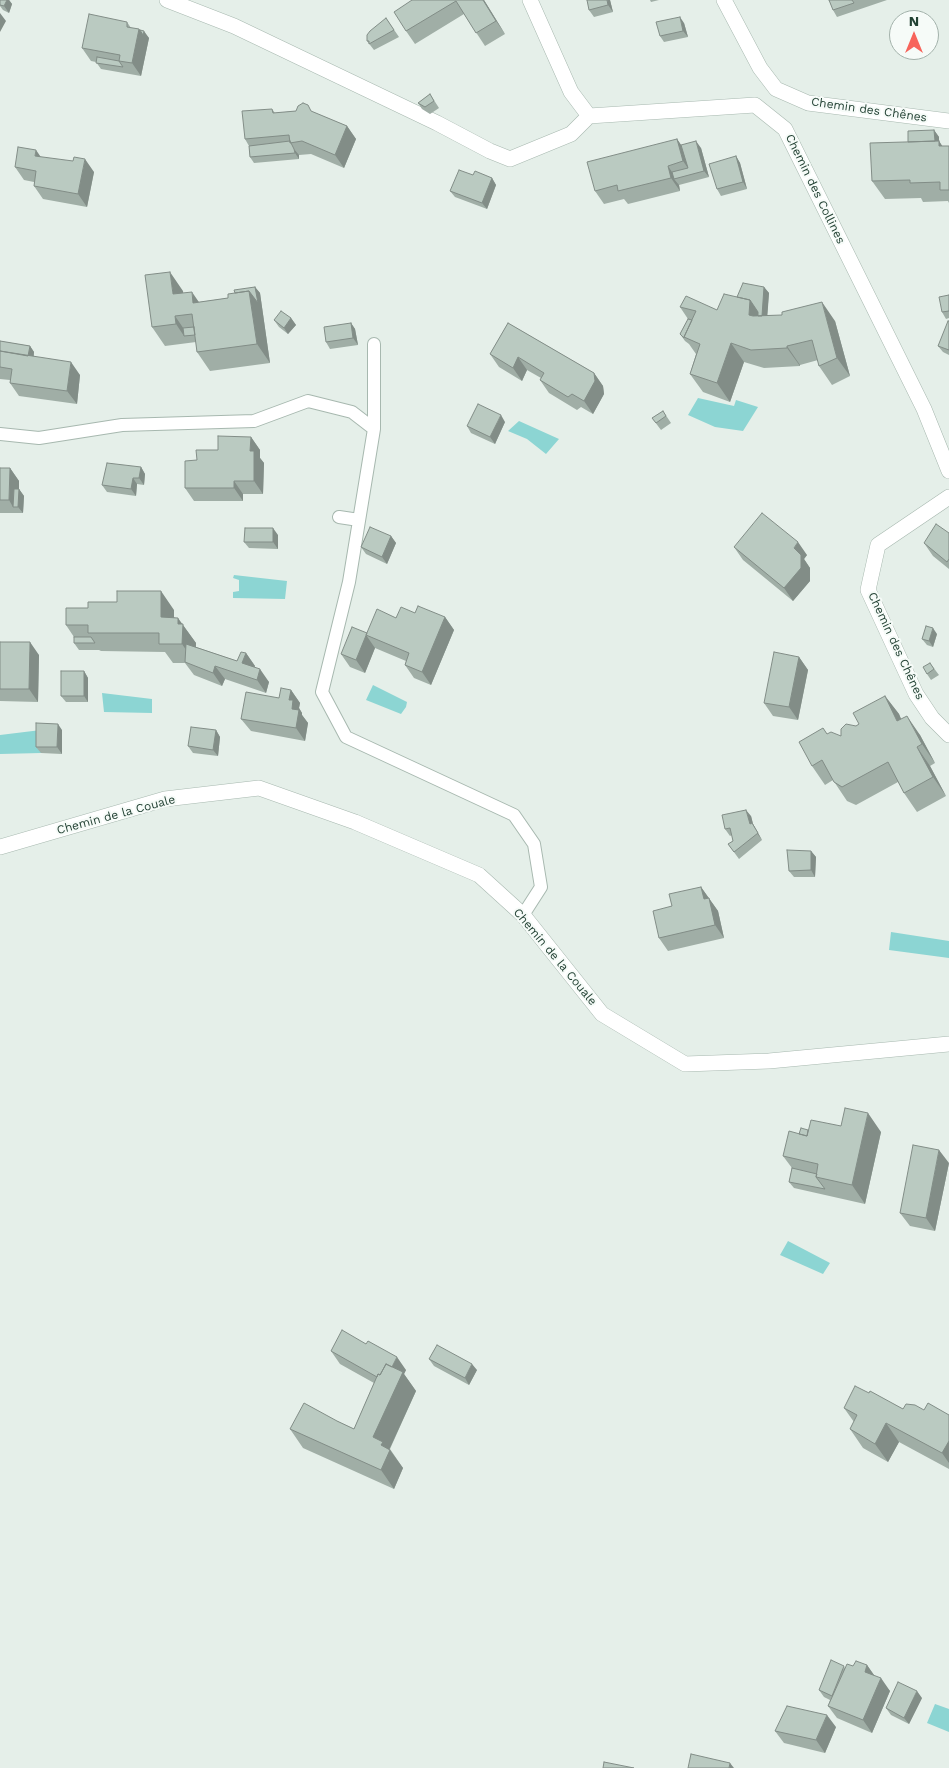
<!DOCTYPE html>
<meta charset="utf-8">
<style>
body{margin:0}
#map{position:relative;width:949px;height:1768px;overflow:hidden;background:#e5efe9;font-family:"Work Sans",sans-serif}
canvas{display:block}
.north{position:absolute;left:889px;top:10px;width:50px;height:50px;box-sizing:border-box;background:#f6fbf8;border:1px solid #a2b1aa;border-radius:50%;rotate:0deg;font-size:14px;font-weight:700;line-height:20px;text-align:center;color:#234234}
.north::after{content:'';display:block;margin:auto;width:18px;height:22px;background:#f7645b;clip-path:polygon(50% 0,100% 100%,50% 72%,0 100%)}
</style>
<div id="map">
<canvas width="949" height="1768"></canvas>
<div class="north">N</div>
</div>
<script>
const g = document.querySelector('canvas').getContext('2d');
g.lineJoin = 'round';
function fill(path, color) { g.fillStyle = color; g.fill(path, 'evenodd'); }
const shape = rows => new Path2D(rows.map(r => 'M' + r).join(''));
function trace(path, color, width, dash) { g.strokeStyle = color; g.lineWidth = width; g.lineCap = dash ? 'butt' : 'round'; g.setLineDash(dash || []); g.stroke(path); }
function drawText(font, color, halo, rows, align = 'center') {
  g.font = font + ' "Work Sans",sans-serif'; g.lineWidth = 4; g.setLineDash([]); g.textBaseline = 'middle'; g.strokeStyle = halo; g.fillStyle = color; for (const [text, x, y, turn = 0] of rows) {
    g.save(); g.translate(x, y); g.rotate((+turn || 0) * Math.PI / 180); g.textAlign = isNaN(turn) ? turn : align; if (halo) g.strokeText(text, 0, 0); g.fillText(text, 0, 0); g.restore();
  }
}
fill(shape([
 [698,398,734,406,736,400,758,407,743,431,715,427,688,415],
 [519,421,559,439,546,454,527,439,508,431],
 [234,575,287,581,285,599,233,598,233,592,239,591,239,580,233,578],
 [373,685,407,702,406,707,401,714,366,700],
 [102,693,152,699,152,713,104,712],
 [41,730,41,753,0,754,0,735],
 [891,932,949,941,949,958,889,950],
 [788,1241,830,1263,823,1274,780,1255],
 [935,1704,949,1709,949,1732,927,1723]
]), '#8cd5d3');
const lane = shape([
 [374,344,374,429,349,582,322,692,346,737,514,815,534,844,541,887,523,915],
 [0,434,39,438,122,425,254,421,308,401,352,412,374,429],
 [339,517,359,520]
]);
const street = shape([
 [167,0,234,26,437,123,490,151,510,159,571,134,589,116],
 [530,0,571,92,589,116,755,105,785,129,924,409,949,471],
 [724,0,760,68,776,89,808,103,949,121],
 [949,497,878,545,868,590,916,694,932,718,949,735],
 [0,847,165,799,259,788,355,822,479,875,523,915,602,1014,685,1064,769,1061,949,1044]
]);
trace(lane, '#a7b8af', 14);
trace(street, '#a7b8af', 16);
trace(lane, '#fff', 12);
trace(street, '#fff', 15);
fill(shape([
 [0,0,9,0,12,4,9,13,3,10,0,6],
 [412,0,484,0,505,34,485,46,464,14,415,44,406,31],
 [610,0,613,12,594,17,589,10],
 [650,0,659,0,651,2],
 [829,0,887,0,837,17,833,10],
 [386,18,399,37,374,50,367,41],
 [127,22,131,28,139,29,149,38,141,76,101,69,96,62,91,61,82,48],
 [684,23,688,37,664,42,660,36],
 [430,94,439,108,430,114,422,109,418,103],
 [272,109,275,113,296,111,313,112,347,126,356,139,344,168,311,154,299,155,299,159,254,163,250,157,249,146,245,139],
 [934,130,939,137,939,141,942,146,949,146,949,203,948,201,923,202,921,198,885,199,872,181,908,142],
 [677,139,681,145,701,148,709,177,679,185,680,191,628,204,624,199,604,204,595,191],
 [736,156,740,163,747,189,721,196,717,189],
 [41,157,94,172,87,207,43,199,34,186,34,182,24,180,15,167],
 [473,175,492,178,496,185,487,209,455,197,450,191],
 [255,287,260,293,270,363,210,371,197,352,196,342,165,346,152,327,183,291,183,293,199,302,228,298,235,293],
 [764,287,769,293,767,315,835,321,850,376,832,385,819,366,818,360,800,365,800,366,764,368,744,362,730,402,703,392,690,374,696,354,689,344,685,341,680,334,688,319,680,307,717,310,737,297],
 [949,295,949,318,946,319,942,312],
 [291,318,296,325,288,334,279,327,274,320],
 [949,321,949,355,943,352,938,346],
 [351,323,355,329,358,345,330,349,326,342],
 [508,323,594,373,603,386,604,394,593,414,581,407,577,410,549,393,540,380,541,378,527,370,522,381,499,367,490,354],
 [0,341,30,346,34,352,34,356,80,375,77,404,19,396,10,383,10,380,0,379],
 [663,411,671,423,661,430,652,418],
 [505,422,495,444,471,433,467,426],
 [251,437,260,450,260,458,264,463,263,494,243,494,243,501,194,501,185,488,197,460,218,450],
 [141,467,145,474,144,485,137,484,136,496,107,492,102,485],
 [0,468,10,468,19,481,19,489,24,496,23,513,0,513],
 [949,533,949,569,933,556,924,543],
 [278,535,278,549,249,548,244,542],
 [391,536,396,543,387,564,366,554,361,547],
 [734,547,807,555,804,559,810,568,810,581,793,601,743,560],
 [88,608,174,610,174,617,182,624,196,643,196,647,237,661,246,653,255,666,254,667,269,682,266,693,225,679,222,686,194,675,185,663,173,663,165,652,101,651,99,650,79,650,74,643,74,637,66,625],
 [415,613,445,617,454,630,431,685,414,678,405,665,406,661,375,648,365,673,350,667,341,654,367,633,396,618],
 [937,634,933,647,927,645,922,639],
 [0,642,39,655,38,702,0,701],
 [799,657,808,670,798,720,773,716,764,703],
 [930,663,939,675,931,680,927,674],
 [84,671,88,678,88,702,66,702,61,696],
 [291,690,300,703,299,708,302,713,302,715,308,723,305,741,251,731,241,719,279,698],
 [885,696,899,714,901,719,920,735,935,763,930,766,946,796,917,812,904,793,898,782,856,805,847,801,833,780,825,785,812,766,823,728,827,734,841,736,859,724],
 [62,730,62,754,41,753,36,747],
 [216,730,220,737,218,756,193,753,188,746],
 [751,816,753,824,762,840,739,859,728,844,733,841,732,835,730,836,725,829],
 [811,851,816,857,815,877,794,877,789,871],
 [701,887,718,911,724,938,668,951,659,938,672,906],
 [841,1126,881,1132,865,1204,794,1188,789,1182,792,1168,783,1156,799,1134,808,1130],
 [949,1163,935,1231,910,1226,900,1213],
 [331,1351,406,1370,404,1374,416,1391,390,1449,403,1468,394,1489,303,1448,290,1429,337,1421,354,1429,374,1383,340,1364],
 [429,1359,477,1370,469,1385,434,1366],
 [869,1393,903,1409,924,1410,949,1415,949,1469,899,1442,888,1462,863,1448,850,1429,854,1422,844,1408],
 [867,1665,874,1675,890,1691,872,1733,837,1718,828,1706,830,1700,824,1697,819,1690,845,1667],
 [922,1698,909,1724,891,1715,886,1708],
 [836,1727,825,1753,784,1743,775,1731]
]), '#a0aea6');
fill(shape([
 [7,0,9,0,12,4,9,13,4,6],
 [483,0,484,0,505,34,496,21],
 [607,0,610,0,613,12,608,5],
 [0,13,6,21,0,32],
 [680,17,684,23,688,37,683,31],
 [139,29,143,35,144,31,149,38,141,76,132,63],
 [347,126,356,139,344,168,335,155],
 [934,130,939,137,939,141,949,156,935,153],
 [677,139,686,152,692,174,683,161],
 [696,141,701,148,709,177,704,171],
 [294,149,299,155,299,159,295,153],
 [36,150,45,163,35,156],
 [736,156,740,163,747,189,743,182],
 [85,159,94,172,87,207,78,194],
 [668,166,676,178,674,179,679,185,680,191,671,178],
 [492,178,496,185,487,209,482,203],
 [170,272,183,291,186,313,173,294],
 [255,287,260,293,270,363,257,344,249,291],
 [764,287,769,293,766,335,749,315,750,300],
 [192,292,205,311,193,303],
 [822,302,835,321,850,376,837,358],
 [175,316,188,335,184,336,176,324],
 [291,318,296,325,288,334,284,328],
 [351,323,355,329,358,345,353,338],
 [731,343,744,362,730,402,717,383],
 [30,346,34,352,32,367,27,361],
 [787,346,800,365,800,366,787,348],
 [518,357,527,370,522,381,513,368],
 [71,362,80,375,77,404,67,391],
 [594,373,603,386,604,394,593,414,584,401],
 [501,415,505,422,495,444,490,437],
 [251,437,260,450,260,458,264,463,263,494,254,481,250,451],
 [141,467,145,474,144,485,139,478],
 [10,468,19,481,19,489,24,496,23,513,18,507,13,507,9,500],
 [133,478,137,484,136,496,131,489],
 [234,481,243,494,243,501,234,488],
 [273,528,278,535,278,549,273,542],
 [391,536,396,543,387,564,382,557],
 [798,542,807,555,804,559,810,568,810,581,793,601,784,588,794,548],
 [161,591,174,610,174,636,161,617],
 [445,617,454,630,431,685,422,672],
 [178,618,196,643,195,663,182,644,178,624],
 [933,628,937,634,933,647,929,641],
 [366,635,375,648,365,673,356,660],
 [30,642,39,655,38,702,29,689],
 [246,653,255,666,251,676,242,663],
 [799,657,808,670,798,720,789,707],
 [215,666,225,679,222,686,213,673],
 [260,669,269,682,266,693,257,680],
 [84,671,88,678,88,702,84,696],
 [291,690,300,703,299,708,302,713,302,715,308,723,305,741,296,728,289,700],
 [885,696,899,714,910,740,897,721],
 [907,716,920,735,935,763,922,744],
 [58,724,62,730,62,754,57,747],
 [216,730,220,737,218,756,213,750],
 [917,747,930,766,946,796,933,777],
 [746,810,751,816,753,824,762,840,750,824],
 [811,851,816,857,815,877,811,870],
 [701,887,718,911,724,938,715,925,704,899],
 [868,1113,881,1132,865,1204,852,1185],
 [939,1150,949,1163,935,1231,926,1218],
 [397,1357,406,1370,404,1374,416,1391,389,1450,390,1450,403,1468,394,1489,381,1470,373,1437,384,1381],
 [472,1364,477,1370,469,1385,465,1378],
 [886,1423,899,1442,888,1462,875,1444],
 [949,1441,949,1463,942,1453],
 [867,1665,876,1678,865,1672],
 [881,1678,890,1691,872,1733,863,1720],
 [917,1691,922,1698,909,1724,904,1718],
 [827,1715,836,1727,825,1753,816,1740],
 [730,1763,734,1768,729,1768]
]), '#828d87');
const building = shape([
 [0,0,7,0,4,6,0,5,0,0],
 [412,0,483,0,496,21,476,33,456,1,406,31,394,12,412,0],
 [587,0,607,0,608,5,589,10,587,0],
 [829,0,852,0,854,3,833,10,829,0],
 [89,14,127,22,127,27,139,29,132,63,119,61,120,55,82,48,89,14],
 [680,17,683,31,660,36,656,22,680,17],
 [386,18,394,30,369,44,369,41,367,41,367,35,370,31,386,18],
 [140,30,144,31,143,35,140,30],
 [97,57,119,61,123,67,96,63,97,57],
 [430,94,434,101,425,107,418,103,430,94],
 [303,103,308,105,311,111,347,126,335,155,302,141,290,143,289,135,245,139,242,111,272,109,273,113,296,111,298,106,303,103],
 [934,130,935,141,908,142,908,131,934,130],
 [677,139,683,161,668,166,671,178,618,191,617,185,595,191,587,162,677,139],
 [290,141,294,149,295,153,250,157,249,146,290,141],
 [696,141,704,171,674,179,672,172,688,168,681,145,696,141],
 [939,141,939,146,949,146,949,190,940,190,940,182,910,183,910,180,872,181,870,143,939,141],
 [18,147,36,150,35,156,73,161,74,157,85,159,78,194,34,186,36,171,15,167,18,147],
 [736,156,743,182,717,189,709,164,736,156],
 [459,170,473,175,475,171,492,178,482,203,450,191,459,170],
 [170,272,173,294,192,292,193,303,228,298,228,294,249,291,257,344,197,352,192,314,175,316,176,324,152,327,145,275,170,272],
 [743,283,764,287,762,316,758,316,758,312,750,300,737,297,743,283],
 [255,287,258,303,249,291,235,293,234,290,255,287],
 [724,294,750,300,749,315,753,316,782,315,782,312,822,302,837,358,819,366,812,340,787,346,787,348,751,350,731,343,717,383,690,374,700,344,684,337,696,311,680,307,686,296,717,310,724,294],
 [949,295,949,311,942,312,939,297,949,295],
 [281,311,291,318,284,328,274,320,281,311],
 [688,319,692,320,684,337,684,338,680,334,688,319],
 [948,321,949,321,949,350,938,346,948,321],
 [351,323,353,338,326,342,324,327,351,323],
 [508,323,594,373,595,381,584,401,572,394,568,397,540,380,544,373,518,357,513,368,490,354,508,323],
 [194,327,195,335,184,336,183,328,194,327],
 [0,341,30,346,28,356,0,351,0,341],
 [0,351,71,362,67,391,10,383,12,369,0,367,0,351],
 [478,404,501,415,490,437,467,426,478,404],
 [663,411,666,416,656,423,652,418,663,411],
 [218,436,251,437,250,451,254,451,254,481,234,481,234,488,185,488,185,461,197,460,196,450,218,450,218,436],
 [107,463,141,467,139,478,133,478,131,489,102,485,107,463],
 [0,468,10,468,9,500,0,500,0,468],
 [14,489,19,489,18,507,13,507,14,489],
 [762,513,798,542,794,548,801,555,801,568,784,588,734,547,762,513],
 [936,524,949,533,949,559,947,562,924,543,936,524],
 [370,527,391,536,382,557,361,547,370,527],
 [245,528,273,528,273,542,244,542,245,528],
 [117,591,161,591,161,617,178,618,178,624,183,624,182,644,159,644,159,633,88,633,88,625,66,625,66,608,88,608,88,602,117,602,117,591],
 [418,606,445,617,422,672,405,665,409,653,366,635,377,609,396,618,401,607,415,613,418,606],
 [926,626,933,628,929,641,922,639,926,626],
 [352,627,367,633,356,660,341,654,352,627],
 [74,637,91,637,95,643,74,643,74,637],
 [0,642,30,642,29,689,0,689,0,642],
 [186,644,237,661,241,652,246,653,242,663,260,669,257,680,215,666,213,673,185,662,186,644],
 [774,652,799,657,789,707,764,703,774,652],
 [930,663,934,669,927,674,923,667,930,663],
 [61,671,84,671,84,696,61,696,61,671],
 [281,688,291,690,289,700,293,700,292,709,299,710,296,728,241,719,246,692,279,698,281,688],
 [885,696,897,721,907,716,922,744,917,747,933,777,904,793,888,762,842,787,834,782,822,760,812,766,799,742,823,728,827,734,831,732,841,736,841,729,846,724,856,726,859,724,853,713,885,696],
 [36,723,58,724,57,747,36,747,36,723],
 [191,727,216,730,213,750,188,746,191,727],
 [746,810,750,824,752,823,758,833,734,852,728,844,733,841,730,828,725,829,722,815,746,810],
 [787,850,811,851,811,870,789,871,787,850],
 [701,887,704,899,709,898,715,925,659,938,653,911,672,906,669,894,701,887],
 [845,1108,868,1113,852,1185,816,1177,818,1164,783,1156,789,1131,807,1136,811,1120,841,1126,845,1108],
 [801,1128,808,1130,807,1136,799,1134,801,1128],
 [913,1145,939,1150,926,1218,900,1213,913,1145],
 [792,1168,817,1174,816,1177,825,1189,789,1182,792,1168],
 [342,1330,366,1344,368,1341,397,1357,392,1367,386,1364,380,1375,378,1374,377,1377,331,1351,342,1330],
 [437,1345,472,1364,465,1378,429,1359,437,1345],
 [386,1364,403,1372,373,1437,383,1442,381,1445,390,1450,381,1470,290,1429,304,1403,337,1421,354,1429,378,1374,380,1375,386,1364],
 [855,1386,869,1393,870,1391,903,1409,906,1404,915,1405,924,1410,928,1403,949,1415,949,1441,942,1453,886,1423,875,1444,850,1429,857,1415,844,1408,855,1386],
 [831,1660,844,1666,832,1696,819,1690,831,1660],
 [856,1661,867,1665,865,1672,881,1678,863,1720,828,1706,847,1664,853,1666,856,1661],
 [898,1682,917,1691,904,1718,886,1708,898,1682],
 [787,1706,827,1715,816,1740,775,1731,787,1706],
 [691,1754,730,1763,729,1768,688,1768,691,1754],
 [604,1762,634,1768,603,1768,604,1762]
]);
fill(building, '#bacac1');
trace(building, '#828d87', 1);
drawText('12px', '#234234', '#f6fbf8', [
 ["Chemin des Chênes",869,110,8],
 ["Chemin des Collines",815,189,64],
 ["Chemin des Chênes",896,646,65],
 ["Chemin de la Couale",116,815,-15],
 ["Chemin de la Couale",555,957,50]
]);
</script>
